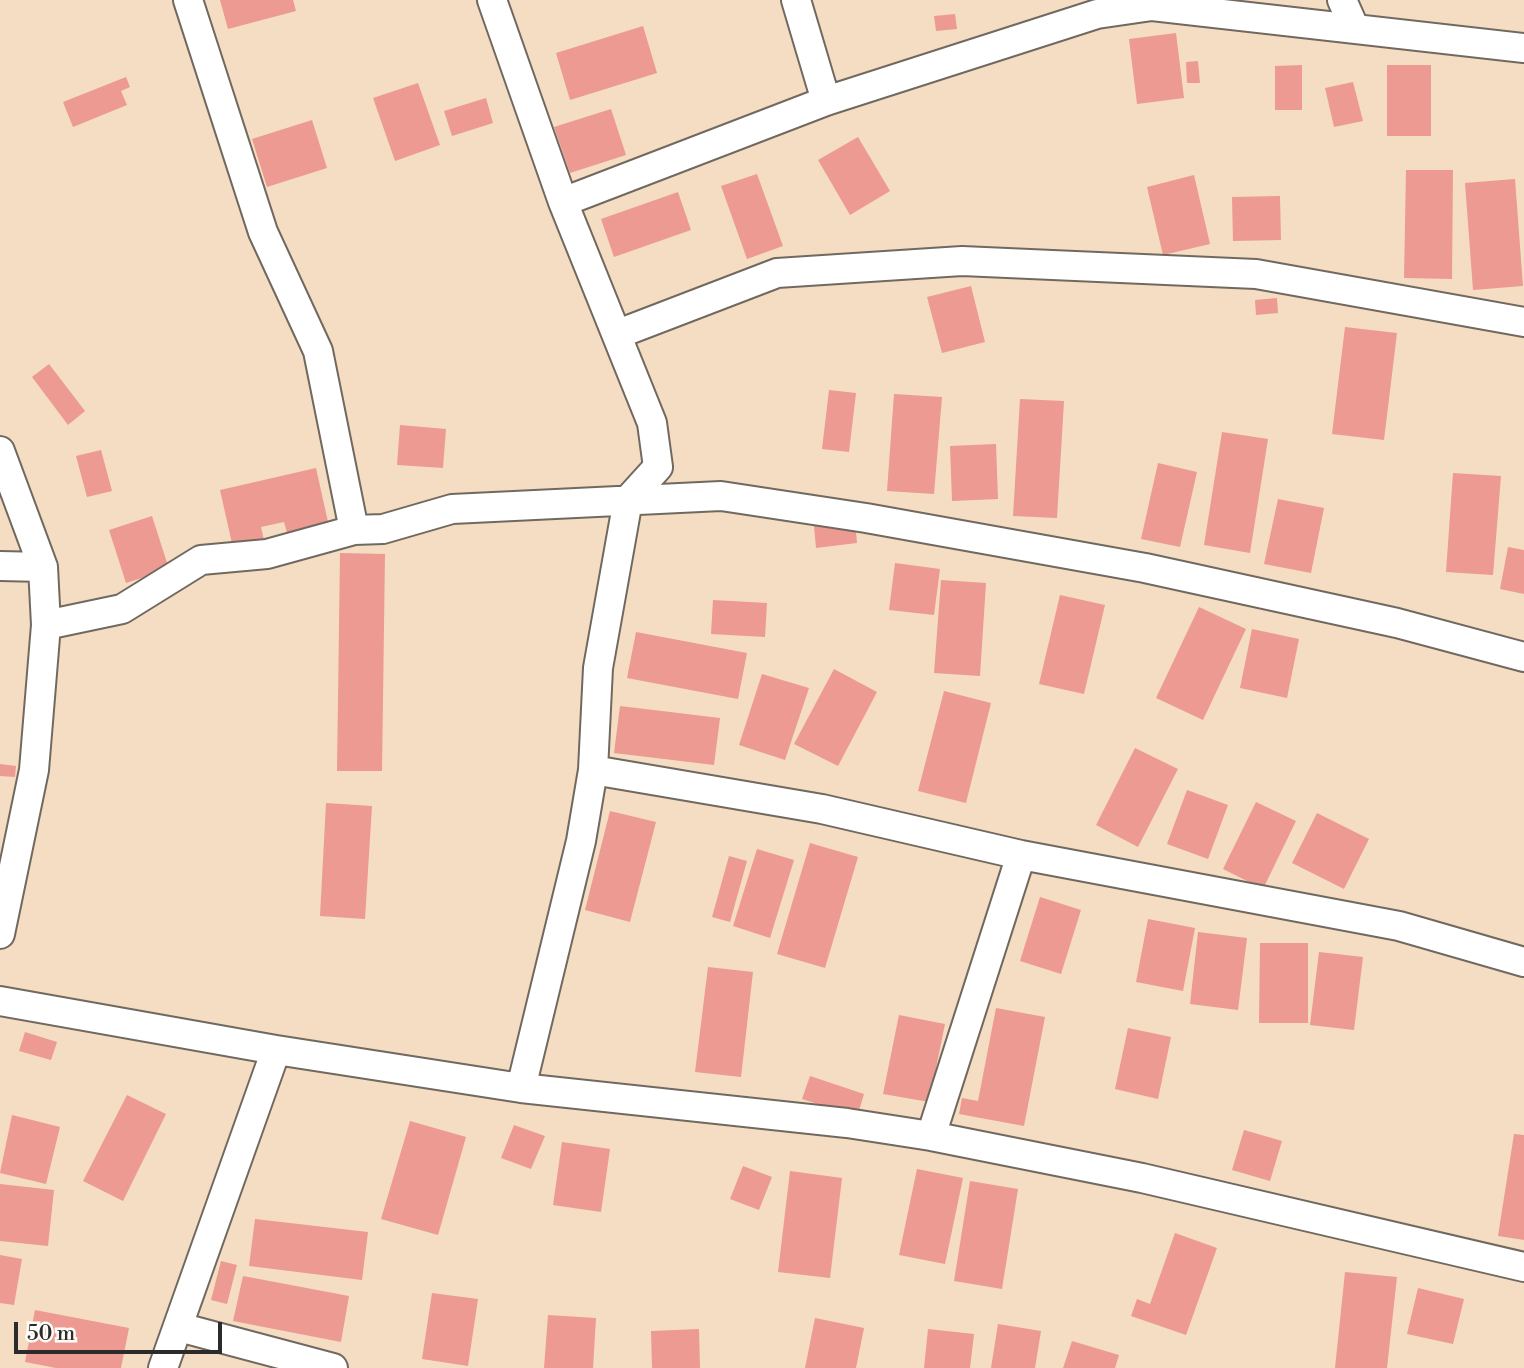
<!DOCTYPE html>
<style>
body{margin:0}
#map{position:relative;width:1524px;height:1368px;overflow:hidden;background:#f4ddc2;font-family:"Libre Bodoni",serif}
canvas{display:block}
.scale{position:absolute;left:14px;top:1322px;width:208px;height:32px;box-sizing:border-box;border:4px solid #2b2b2b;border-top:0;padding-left:9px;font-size:21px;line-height:24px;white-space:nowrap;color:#2b2b2b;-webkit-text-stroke:5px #fdfcf7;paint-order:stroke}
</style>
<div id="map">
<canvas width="1524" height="1368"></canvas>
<div class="scale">50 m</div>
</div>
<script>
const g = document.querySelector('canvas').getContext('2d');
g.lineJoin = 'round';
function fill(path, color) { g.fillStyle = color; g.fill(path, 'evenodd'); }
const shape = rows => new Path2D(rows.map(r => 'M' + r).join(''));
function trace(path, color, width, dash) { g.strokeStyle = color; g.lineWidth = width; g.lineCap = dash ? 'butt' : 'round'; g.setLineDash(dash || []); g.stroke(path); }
fill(shape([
 [220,0,293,0,296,11,228,29],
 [955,14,957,29,936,31,934,16],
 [643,26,657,73,570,100,556,53],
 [1176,33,1184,98,1137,104,1129,39],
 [1198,61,1200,83,1187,83,1186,62],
 [1302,65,1302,110,1275,110,1275,66],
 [1387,65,1431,65,1431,136,1387,136],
 [126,77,130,87,121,91,127,105,73,127,63,102],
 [1353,82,1363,121,1334,127,1325,88],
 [418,83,440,145,395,161,373,98],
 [486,98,493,123,452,136,444,111],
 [611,109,626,155,570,173,554,127],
 [312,120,327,168,267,187,252,139],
 [858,137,890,191,850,215,818,160],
 [1406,170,1453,170,1452,279,1404,278],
 [757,174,783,246,747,259,721,186],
 [1194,175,1210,244,1163,255,1147,187],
 [1515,179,1523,286,1473,290,1465,183],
 [678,192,691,230,614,257,601,219],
 [1280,196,1281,240,1233,241,1232,197],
 [971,286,985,342,942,353,927,297],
 [1277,298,1278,313,1256,315,1255,300],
 [1345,327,1397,333,1384,440,1332,434],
 [49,364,85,411,68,425,32,377],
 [829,390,856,393,849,452,822,449],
 [894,394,942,397,934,494,887,491],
 [1020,399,1064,401,1057,518,1013,516],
 [400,425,446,429,443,468,397,465],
 [1222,432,1268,439,1250,553,1204,545],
 [996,444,998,499,952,501,950,446],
 [101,450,112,491,87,497,76,456],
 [1158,463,1197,472,1180,547,1141,539],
 [316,468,330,531,289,540,284,522,261,527,264,540,233,548,220,490],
 [1453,473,1501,476,1493,575,1446,572],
 [1278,499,1324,508,1311,573,1264,564],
 [152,516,169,569,126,583,109,530],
 [855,521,857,543,816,548,814,526],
 [1508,547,1524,550,1524,594,1500,589],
 [340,553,385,554,382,771,337,771],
 [895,563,940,569,934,615,889,610],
 [941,580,986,583,980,676,934,673],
 [1060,595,1105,605,1084,694,1039,684],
 [713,600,767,603,765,637,711,634],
 [1199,607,1246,629,1203,720,1156,698],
 [1252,629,1299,639,1287,698,1240,688],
 [636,632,747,653,738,699,627,678],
 [834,669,877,692,838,766,794,744],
 [762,674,809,688,785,760,739,745],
 [944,691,991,703,966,803,918,791],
 [620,706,720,718,714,765,614,753],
 [1135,748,1178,769,1138,847,1096,825],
 [0,764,16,766,15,777,0,776],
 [1187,790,1228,805,1208,859,1167,844],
 [1256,802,1296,821,1263,889,1223,869],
 [326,803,372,806,365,919,320,916],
 [610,811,656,822,630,922,585,910],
 [1317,813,1369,839,1344,889,1292,863],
 [810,843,858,857,825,968,777,954],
 [757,849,794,860,770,938,733,926],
 [729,856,747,861,730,922,712,917],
 [1040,897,1081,910,1061,974,1020,961],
 [1148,919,1195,928,1183,991,1136,982],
 [1198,932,1247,938,1238,1010,1190,1004],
 [1260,943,1308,943,1308,1023,1259,1023],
 [1319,952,1363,957,1354,1030,1310,1025],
 [708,967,753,972,741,1077,695,1072],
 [996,1008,1045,1017,1024,1126,959,1114,962,1098,978,1101],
 [899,1015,945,1024,929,1102,883,1094],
 [1128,1028,1171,1037,1158,1099,1115,1089],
 [25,1032,57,1042,51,1060,19,1051],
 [810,1076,864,1094,857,1117,802,1099],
 [127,1095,166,1114,123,1201,83,1181],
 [12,1115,60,1127,46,1184,0,1173],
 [410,1121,466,1137,438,1235,381,1219],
 [514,1125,545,1136,531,1169,501,1158],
 [1244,1130,1282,1141,1270,1181,1232,1170],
 [1514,1134,1524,1135,1524,1240,1498,1236],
 [562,1142,610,1149,601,1212,553,1205],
 [743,1166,772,1177,759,1210,730,1199],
 [917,1169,963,1178,945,1264,899,1255],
 [790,1171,842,1178,830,1278,778,1272],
 [970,1181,1018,1189,1002,1289,954,1281],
 [0,1184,54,1190,48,1246,0,1241],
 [255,1219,368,1232,362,1280,249,1266],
 [1175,1233,1217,1248,1186,1335,1131,1316,1137,1299,1150,1304],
 [0,1255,22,1259,14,1305,0,1303],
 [221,1261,237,1265,227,1304,211,1300],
 [1345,1272,1397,1277,1387,1368,1335,1368],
 [243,1276,349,1296,341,1342,233,1321],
 [1418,1288,1464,1299,1453,1344,1407,1334],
 [432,1293,478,1299,468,1366,422,1359],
 [35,1310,129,1328,121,1368,56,1368,25,1362],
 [548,1315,596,1318,593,1368,544,1368],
 [815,1318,864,1328,856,1368,805,1368],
 [998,1324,1041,1331,1035,1368,991,1368],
 [699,1329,700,1368,652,1368,651,1331],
 [928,1329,974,1334,970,1368,924,1368],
 [1072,1341,1119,1355,1115,1368,1063,1368]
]), '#ec9a92');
const minor = shape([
 [188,0,263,232,318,351,354,530],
 [492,0,563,202],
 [796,0,826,101],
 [1342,0,1354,27],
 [618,334,777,273,962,261,1256,274,1524,322],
 [0,451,43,567,46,625,34,770,0,934],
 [0,566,43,567],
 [46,625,122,609,201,560,267,554,354,530,383,529,452,509,721,496,866,518,1145,568,1397,623,1524,657],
 [593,770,822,809,1021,855,1399,926,1524,962],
 [0,1001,276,1050,521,1088,847,1123,931,1136,1142,1178,1524,1267],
 [521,1088,581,841,593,770,598,668,628,500,658,467,652,423,563,202,826,101,1097,14,1152,6,1524,48],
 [931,1136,1021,855],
 [179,1327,333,1368],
 [163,1368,276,1050]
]);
trace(minor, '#716960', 32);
trace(minor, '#fff', 28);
</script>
